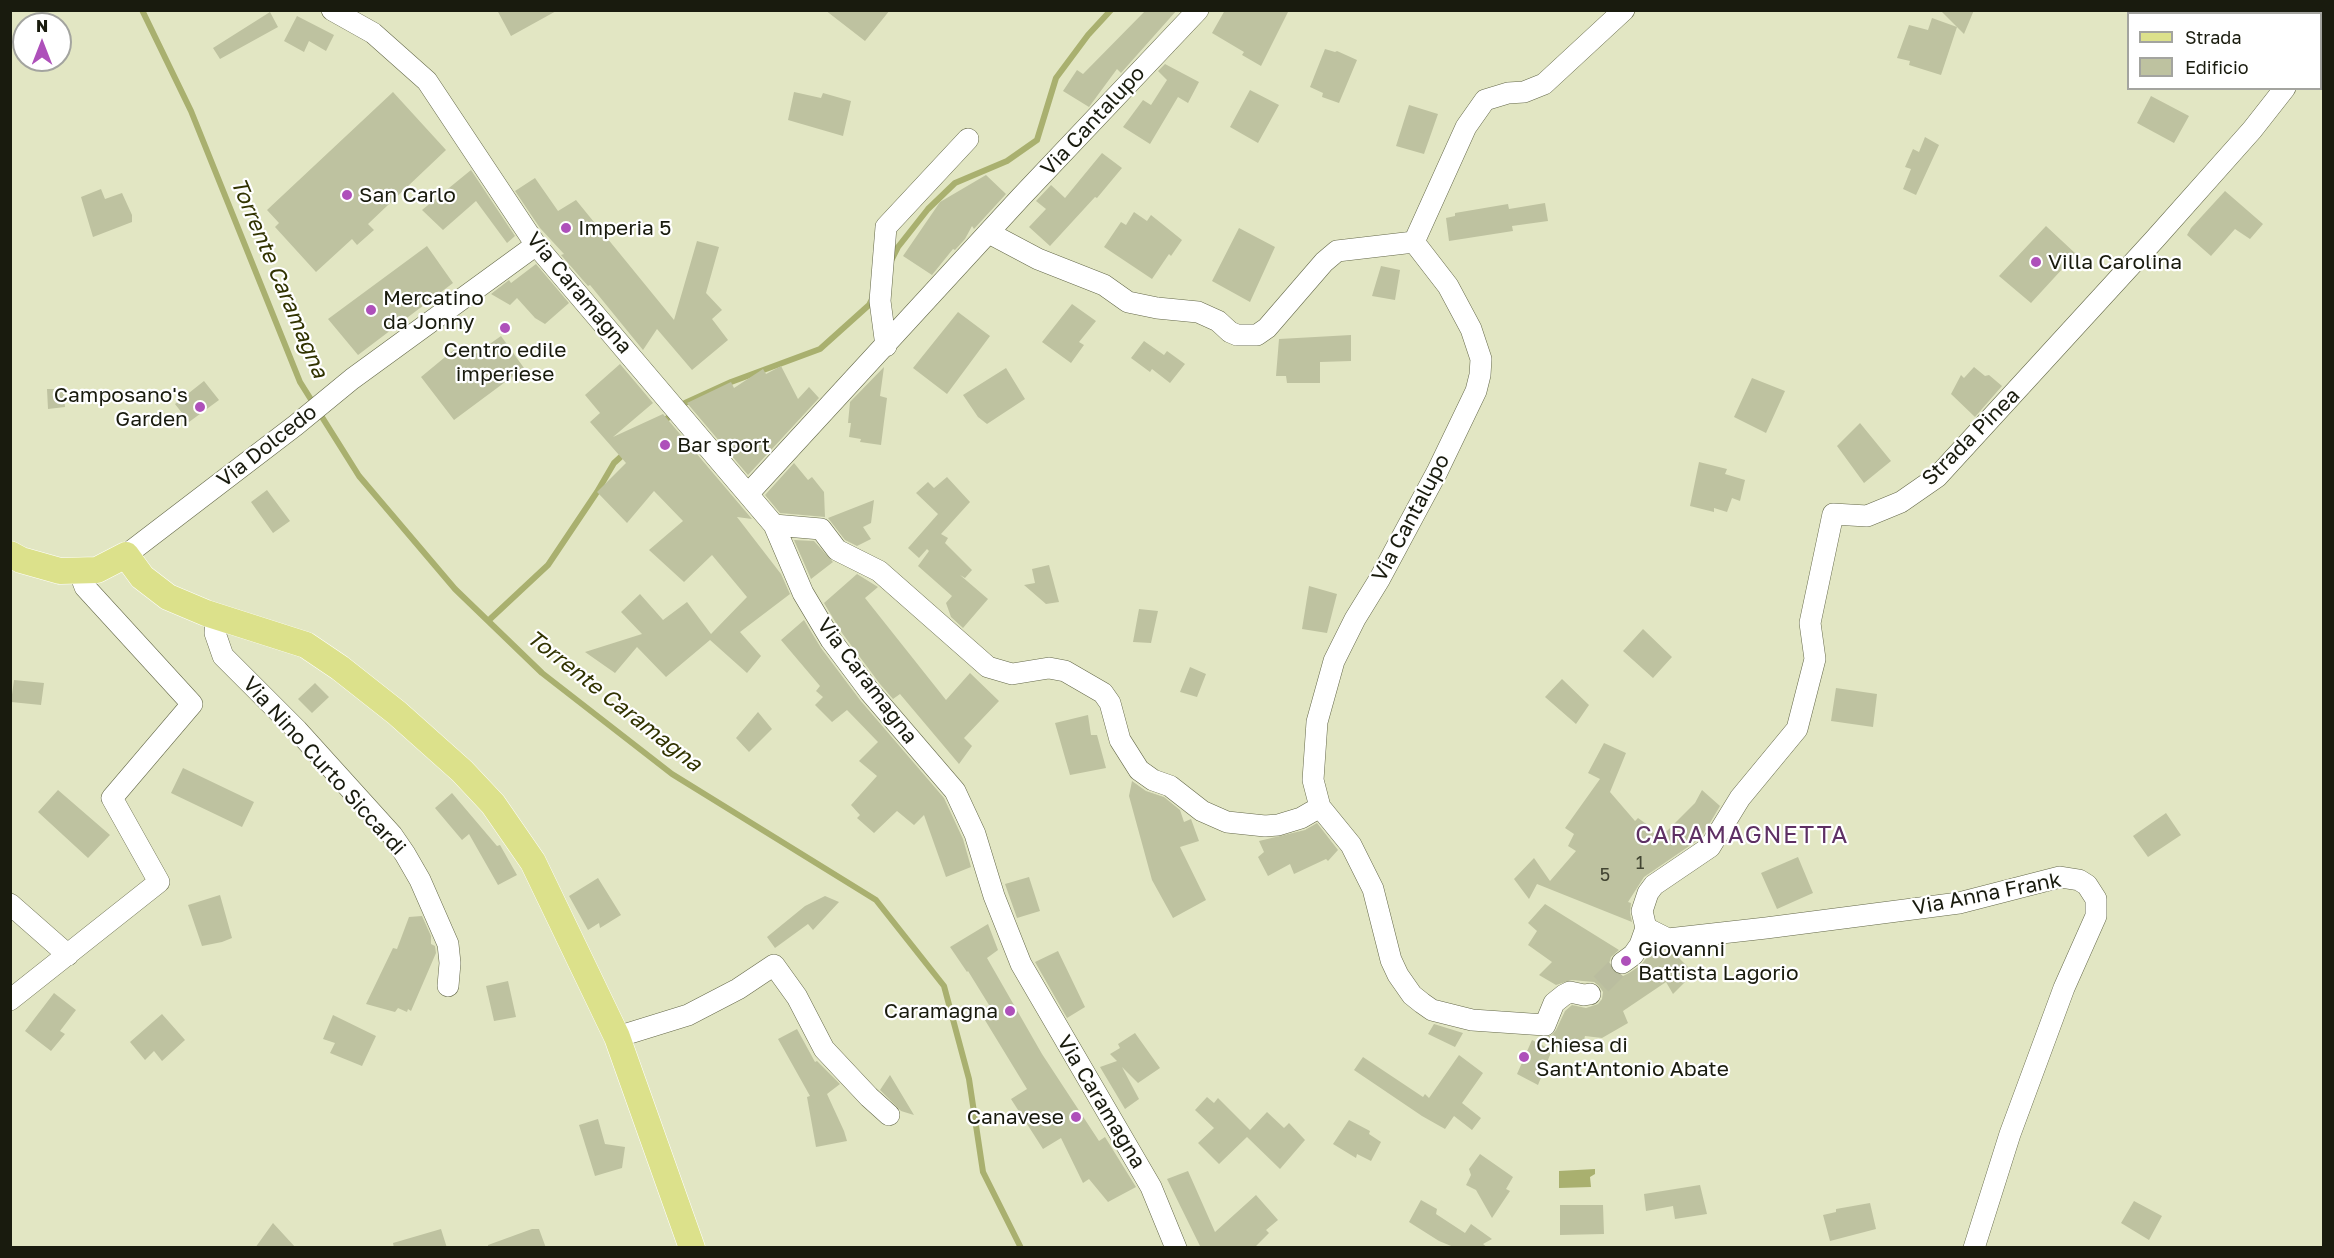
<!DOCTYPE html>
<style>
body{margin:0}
#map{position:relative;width:2334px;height:1258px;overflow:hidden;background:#e2e6c3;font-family:"Golos Text",sans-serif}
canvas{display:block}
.frame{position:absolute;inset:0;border:12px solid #191b0e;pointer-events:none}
.legend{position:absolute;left:2127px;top:12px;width:195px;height:78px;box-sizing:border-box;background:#fff;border:2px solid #a3a49f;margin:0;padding:8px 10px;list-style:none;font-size:18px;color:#191b0e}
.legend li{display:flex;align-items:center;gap:12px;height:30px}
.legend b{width:30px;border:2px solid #a3a49f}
.north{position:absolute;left:12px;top:12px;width:60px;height:60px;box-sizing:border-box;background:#fff;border:2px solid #a3a49f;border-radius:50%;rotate:0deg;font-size:16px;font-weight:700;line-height:24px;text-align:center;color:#191b0e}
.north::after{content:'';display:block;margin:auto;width:21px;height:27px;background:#ae50ba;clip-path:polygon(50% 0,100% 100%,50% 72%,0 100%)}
</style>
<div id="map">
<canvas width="2334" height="1258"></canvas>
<div class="frame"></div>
<ul class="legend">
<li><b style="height:8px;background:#dce18b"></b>Strada</li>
<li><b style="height:16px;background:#bec2a0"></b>Edificio</li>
</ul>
<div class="north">N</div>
</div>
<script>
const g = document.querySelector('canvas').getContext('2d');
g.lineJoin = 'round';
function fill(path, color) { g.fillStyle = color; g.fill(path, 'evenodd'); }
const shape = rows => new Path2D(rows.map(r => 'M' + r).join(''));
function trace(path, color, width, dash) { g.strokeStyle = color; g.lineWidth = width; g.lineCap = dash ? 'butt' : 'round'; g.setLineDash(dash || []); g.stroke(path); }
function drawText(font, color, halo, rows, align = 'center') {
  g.font = font + ' "Golos Text",sans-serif'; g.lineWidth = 4.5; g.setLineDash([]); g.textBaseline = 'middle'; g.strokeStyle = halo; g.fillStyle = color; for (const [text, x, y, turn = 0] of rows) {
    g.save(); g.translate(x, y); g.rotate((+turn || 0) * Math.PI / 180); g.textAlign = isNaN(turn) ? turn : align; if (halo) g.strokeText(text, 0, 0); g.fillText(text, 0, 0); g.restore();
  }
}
fill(shape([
 [1595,1169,1595,1174,1590,1177,1591,1187,1559,1188,1559,1171]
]), '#a9b06f');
trace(shape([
 [142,10,191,111,300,382,359,476,455,589,542,673,672,774,876,900,944,986,969,1079,983,1172,1021,1248],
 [891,261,898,247,928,209,955,183,1007,161,1037,140,1056,78,1088,35,1111,10],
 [662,423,685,403,731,382,820,349,869,305,873,297],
 [488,621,548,565,597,492,614,463,626,452]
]), '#a9b06f', 6);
fill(shape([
 [497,10,558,10,511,36],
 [825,10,890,10,865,41],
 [1146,10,1177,10,1121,73,1117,69,1089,107,1063,91,1077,70,1083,74],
 [1225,10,1289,10,1261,66,1242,55,1244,52,1212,33],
 [1940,10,1974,10,1964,34,1957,27,1941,75,1909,65,1910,61,1897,58,1909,25,1928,30,1932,18,1957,27],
 [270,12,278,27,220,59,213,48],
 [297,16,334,35,326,51,309,41,304,52,284,41],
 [1325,49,1335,52,1337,51,1357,60,1339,103,1322,97,1323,93,1310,87],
 [1165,64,1199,82,1188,103,1178,97,1150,144,1123,127,1143,100,1151,105,1167,80,1158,71],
 [1250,90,1279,105,1258,143,1230,127],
 [393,92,446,150,368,224,374,230,357,245,352,239,316,272,275,227,279,223,267,210],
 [794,92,821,98,823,93,851,101,843,136,788,120],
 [2151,96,2189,116,2174,143,2137,123],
 [1409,105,1438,114,1424,154,1396,146],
 [1925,137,1939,145,1916,195,1903,189,1911,169,1905,167,1913,149,1919,152],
 [1102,153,1122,168,1097,198,1095,197,1050,246,1029,227,1046,209,1036,201,1051,185,1065,198],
 [471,170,515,236,507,243,476,201,443,230,422,210],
 [986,175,1006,194,974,229,972,226,965,239,955,250,953,249,932,275,903,256,940,202],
 [535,178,558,211,576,200,674,320,697,241,719,247,706,293,722,310,712,319,728,340,692,370,657,329,643,350,590,285,588,286,561,255,564,254,540,228,515,191],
 [101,189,105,199,122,193,132,215,132,222,93,237,81,197],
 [2225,191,2263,224,2250,239,2235,229,2211,256,2187,235,2191,228],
 [1545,203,1548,221,1512,226,1513,231,1449,241,1446,218,1455,216,1455,213,1508,204,1509,209],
 [1134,212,1147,221,1151,215,1182,240,1171,256,1169,254,1152,279,1104,247,1121,222,1126,225],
 [2046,226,2076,254,2031,303,1999,276],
 [1239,228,1275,247,1250,302,1212,281],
 [427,246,453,283,358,355,328,319],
 [536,264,569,303,545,324,535,318,517,298,510,305,491,294,509,280,511,283],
 [1381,266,1400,270,1395,300,1372,296],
 [1072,304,1096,321,1079,342,1084,345,1071,363,1042,342],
 [958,312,990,336,947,394,913,368],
 [1351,335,1351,361,1320,362,1320,383,1287,383,1286,376,1276,376,1279,339],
 [501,336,524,368,454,420,421,377,456,348,467,360],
 [1144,341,1164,355,1167,351,1185,364,1170,383,1152,369,1150,372,1131,358],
 [620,364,653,403,613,437,663,414,752,519,737,517,781,574,790,594,740,632,761,656,747,673,710,640,666,677,637,647,615,673,585,652,642,634,621,612,640,594,663,620,687,602,711,634,747,597,712,555,684,582,649,550,683,521,654,491,627,523,597,492,626,463,590,422,600,413,585,395],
 [781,366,798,399,809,387,819,398,748,475,687,403,731,382,734,388,763,369,766,374],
 [884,367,880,396,887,398,881,445,860,442,861,439,849,437,851,423,848,423,850,402],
 [1974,367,1985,376,1989,375,2002,386,1975,417,1951,394,1961,375,1964,378],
 [1006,368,1025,399,987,424,978,417,963,395],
 [1752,378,1785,391,1766,433,1734,417],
 [204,381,219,400,189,422,175,404],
 [47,389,63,389,65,407,48,409],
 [1860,423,1891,461,1864,483,1837,446],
 [1699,462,1727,469,1725,474,1745,480,1740,501,1732,498,1727,512,1714,508,1714,512,1690,506],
 [794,463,808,480,812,477,824,492,825,517,780,513,765,495],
 [947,477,970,502,941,534,948,538,945,543,972,570,965,578,960,575,988,599,963,628,951,617,946,603,952,596,918,566,929,551,927,549,919,558,908,548,938,514,916,493,928,482,934,488],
 [267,490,290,521,273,533,251,502],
 [874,500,871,523,863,527,871,539,857,546,845,540,828,518],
 [794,540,814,541,833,562,811,579],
 [1049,565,1059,602,1046,604,1024,585,1035,583,1032,569],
 [857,574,878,587,865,598,946,700,970,673,999,701,964,738,972,746,959,764,900,694,893,699,880,684,842,633,824,603],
 [1309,586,1337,594,1327,633,1302,629],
 [1139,609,1158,611,1151,643,1133,642],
 [804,620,821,648,860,700,944,798,963,839,971,867,946,877,924,815,914,825,897,811,874,833,857,818,860,815,851,805,877,776,859,761,878,742,847,710,832,722,815,705,823,697,816,691,820,686,781,640],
 [1643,629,1672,657,1653,678,1623,651],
 [1190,667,1206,674,1197,697,1180,692],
 [1562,679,1589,705,1576,724,1545,697],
 [14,680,44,683,41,705,11,702],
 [315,683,329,697,312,713,298,699],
 [1836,688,1877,694,1873,727,1831,721],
 [758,712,772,729,749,752,736,738],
 [1088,715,1091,735,1097,735,1106,768,1070,775,1055,723],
 [1604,743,1626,753,1610,792,1635,821,1638,818,1649,826,1658,840,1695,803,1702,790,1720,806,1701,838,1644,877,1628,902,1631,903,1630,913,1632,922,1537,884,1529,899,1514,879,1534,858,1550,881,1576,851,1568,846,1574,834,1565,828,1600,779,1588,773],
 [183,768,254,802,242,827,171,793],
 [1132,781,1146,791,1164,797,1180,810,1184,822,1191,819,1199,841,1180,847,1206,900,1173,918,1152,880,1129,796],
 [58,790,110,835,88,858,38,812],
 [452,793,497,846,500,845,517,875,498,885,469,834,462,840,435,808],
 [2166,813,2181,835,2148,857,2133,836],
 [1317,823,1338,850,1328,861,1326,859,1294,874,1290,864,1268,876,1258,857,1264,852,1259,841,1305,830],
 [1798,857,1813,893,1777,909,1761,873],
 [1029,877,1040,911,1017,918,1005,884],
 [598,878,621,915,600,928,599,923,588,930,569,896],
 [220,895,232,938,222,942,202,946,188,905],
 [825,896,839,902,813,930,808,924,775,948,767,937,805,906],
 [1545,904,1619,950,1611,957,1609,964,1611,970,1616,974,1623,976,1629,973,1641,965,1650,953,1651,955,1658,950,1661,955,1672,951,1694,973,1673,994,1666,982,1623,1011,1628,1023,1602,1038,1585,1036,1583,1044,1574,1043,1572,1053,1545,1043,1547,1037,1552,1035,1556,1030,1565,1011,1572,1005,1586,1008,1598,1004,1602,999,1603,992,1599,986,1594,982,1572,980,1556,985,1539,975,1552,962,1528,945,1537,931,1528,923],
 [422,916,431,936,431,944,435,946,436,953,411,1011,408,1009,407,1012,398,1008,395,1012,366,1004,393,948,397,949,409,917],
 [988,924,998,950,987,958,1042,1054,1099,1141,1105,1137,1136,1187,1108,1202,1089,1179,1083,1183,1061,1138,1043,1149,1011,1099,1027,1089,980,1012,989,1005,968,971,967,972,950,947],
 [1058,951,1085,1007,1067,1018,1035,962],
 [508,981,516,1017,494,1021,486,986],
 [54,993,76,1010,60,1031,65,1034,51,1051,25,1031],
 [162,1014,185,1040,162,1061,154,1051,145,1060,130,1042],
 [333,1015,376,1036,362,1066,330,1053,335,1043,323,1039],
 [1434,1024,1463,1033,1455,1047,1428,1034],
 [797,1029,815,1062,817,1061,840,1084,827,1094,844,1131,847,1141,816,1147,807,1097,810,1096,778,1039],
 [1135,1033,1160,1068,1138,1083,1122,1067,1139,1099,1125,1109,1100,1067,1117,1061,1110,1054,1120,1048,1118,1044],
 [1532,1040,1552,1050,1538,1085,1517,1074],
 [1459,1055,1483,1073,1462,1103,1481,1118,1472,1130,1454,1116,1445,1129,1422,1116,1354,1070,1363,1057,1423,1097,1425,1094,1429,1098],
 [890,1075,914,1115,901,1111,880,1090],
 [1207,1097,1214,1103,1218,1098,1250,1130,1267,1112,1284,1128,1289,1123,1305,1140,1280,1169,1247,1137,1219,1164,1198,1143,1214,1128,1195,1110],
 [598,1119,605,1144,625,1147,622,1168,595,1176,579,1125],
 [1349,1120,1370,1131,1369,1134,1381,1142,1371,1161,1357,1154,1356,1158,1333,1144],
 [1480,1154,1513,1177,1506,1189,1510,1191,1492,1218,1476,1190,1466,1185,1471,1175,1469,1169],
 [1188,1171,1215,1232,1256,1195,1278,1220,1266,1230,1269,1233,1254,1248,1198,1248,1200,1246,1167,1179],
 [1700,1185,1707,1214,1675,1219,1673,1206,1646,1211,1644,1194],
 [1421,1200,1437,1209,1436,1214,1465,1233,1471,1224,1492,1239,1483,1244,1488,1248,1456,1248,1439,1241,1409,1222],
 [2134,1201,2162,1216,2149,1240,2121,1223],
 [1870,1203,1876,1229,1830,1241,1823,1215,1836,1212,1836,1209],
 [1560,1205,1603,1205,1604,1234,1560,1235],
 [273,1223,296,1248,255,1248],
 [441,1229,447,1248,394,1248,393,1243],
 [532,1229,539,1229,546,1248,488,1248,488,1245]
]), '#bec2a0');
trace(shape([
 [1601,984,1622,963]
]), '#babd9f', 21, [21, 10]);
const minor = shape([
 [332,10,373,33,427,81,536,245,774,525,803,593,831,640,870,692,955,791,975,834,994,896,1021,964,1151,1187,1176,1248],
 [2320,44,2324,41],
 [989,233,1038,259,1104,285,1128,302,1157,308,1198,312,1218,321,1230,332,1237,335,1257,335,1267,328,1324,262,1337,251,1414,242,1466,127,1485,100,1508,93,1524,92,1544,84,1624,10],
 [1414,242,1448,286,1471,329,1481,359,1480,375,1476,391,1437,472,1379,580,1355,619,1334,661,1317,722,1313,780,1320,807,1351,845,1373,889,1391,960,1398,975,1412,995,1422,1003,1432,1010,1472,1020,1545,1025,1554,1003,1564,995,1570,992,1584,995,1590,994],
 [886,346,880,301,886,227,968,139],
 [748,494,1021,197,1198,10],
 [774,525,821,529,837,550,879,571,988,667,1012,674,1049,668,1065,671,1103,693,1110,703,1120,740,1139,770,1153,780,1170,786,1202,811,1227,822,1265,826,1278,825,1301,818,1320,807],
 [126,555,296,425,352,379,536,245],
 [216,616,215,633,223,656,297,730,392,835,405,854,420,880,448,944,450,963,448,986],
 [10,904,68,955],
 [1646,928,1642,911,1648,893,1654,885,1710,847,1740,798,1797,729,1815,659,1810,623,1833,514,1867,516,1901,502,1937,477,2155,239,2252,130,2285,88],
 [1646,928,1668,939,1766,928,1959,903,2060,877,2079,880,2087,885,2096,899,2096,916,2064,988,2010,1134,1974,1248],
 [1622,963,1633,955,1640,945,1646,928],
 [10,1000,159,882,112,798,192,704,85,587,79,571],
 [617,1037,688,1015,738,989,774,965,797,997,824,1049,869,1097,889,1115]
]);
const major = shape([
 [10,554,21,560,60,571,97,570,126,555,142,577,168,597,206,613,306,645,340,668,397,713,462,771,493,804,533,862,617,1037,692,1248]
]);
trace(minor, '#646849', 22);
trace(major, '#fff', 27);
trace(minor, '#fff', 21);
trace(major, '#dce18b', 26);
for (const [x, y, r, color] of [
 [347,195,6,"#ae50ba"],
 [566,228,6,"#ae50ba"],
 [2036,262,6,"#ae50ba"],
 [371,310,6,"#ae50ba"],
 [505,328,6,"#ae50ba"],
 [200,407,6,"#ae50ba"],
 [665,445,6,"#ae50ba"],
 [1626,961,6,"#ae50ba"],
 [1010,1011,6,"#ae50ba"],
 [1524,1057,6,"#ae50ba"],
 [1076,1117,6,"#ae50ba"]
]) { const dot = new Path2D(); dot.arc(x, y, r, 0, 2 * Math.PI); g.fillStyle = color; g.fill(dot); trace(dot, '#fff', 2); }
drawText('18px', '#424532', null, [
 ["1",1640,863],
 ["5",1605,875]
]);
drawText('21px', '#191b0e', '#fff', [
 ["Via Cantalupo",1093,121,-47],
 ["Via Caramagna",579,293,50],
 ["Strada Pinea",1971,437,-45],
 ["Via Dolcedo",267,446,-38],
 ["Via Cantalupo",1411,518,-62],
 ["Via Caramagna",867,681,53],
 ["Via Nino Curto Siccardi",324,766,48],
 ["Via Anna Frank",1987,894,-11],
 ["Via Caramagna",1101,1102,59]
]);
drawText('21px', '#191b0e', '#fff', [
 ["San Carlo",359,195],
 ["Imperia 5",578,228],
 ["Villa Carolina",2048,262],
 ["Mercatino",383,298],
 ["da Jonny",383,322],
 ["Centro edile",505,350,"center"],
 ["imperiese",505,374,"center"],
 ["Camposano's",188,395,"right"],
 ["Garden",188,419,"right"],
 ["Bar sport",677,445],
 ["Giovanni",1638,949],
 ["Battista Lagorio",1638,973],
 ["Caramagna",998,1011,"right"],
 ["Chiesa di",1536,1045],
 ["Sant'Antonio Abate",1536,1069],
 ["Canavese",1064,1117,"right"]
], 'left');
drawText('italic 22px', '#313300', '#fff', [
 ["Torrente Caramagna",279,278,67],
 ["Torrente Caramagna",614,701,38]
]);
g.letterSpacing = '1.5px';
drawText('24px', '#5e3064', '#fff', [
 ["CARAMAGNETTA",1742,835]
]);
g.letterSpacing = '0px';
</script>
